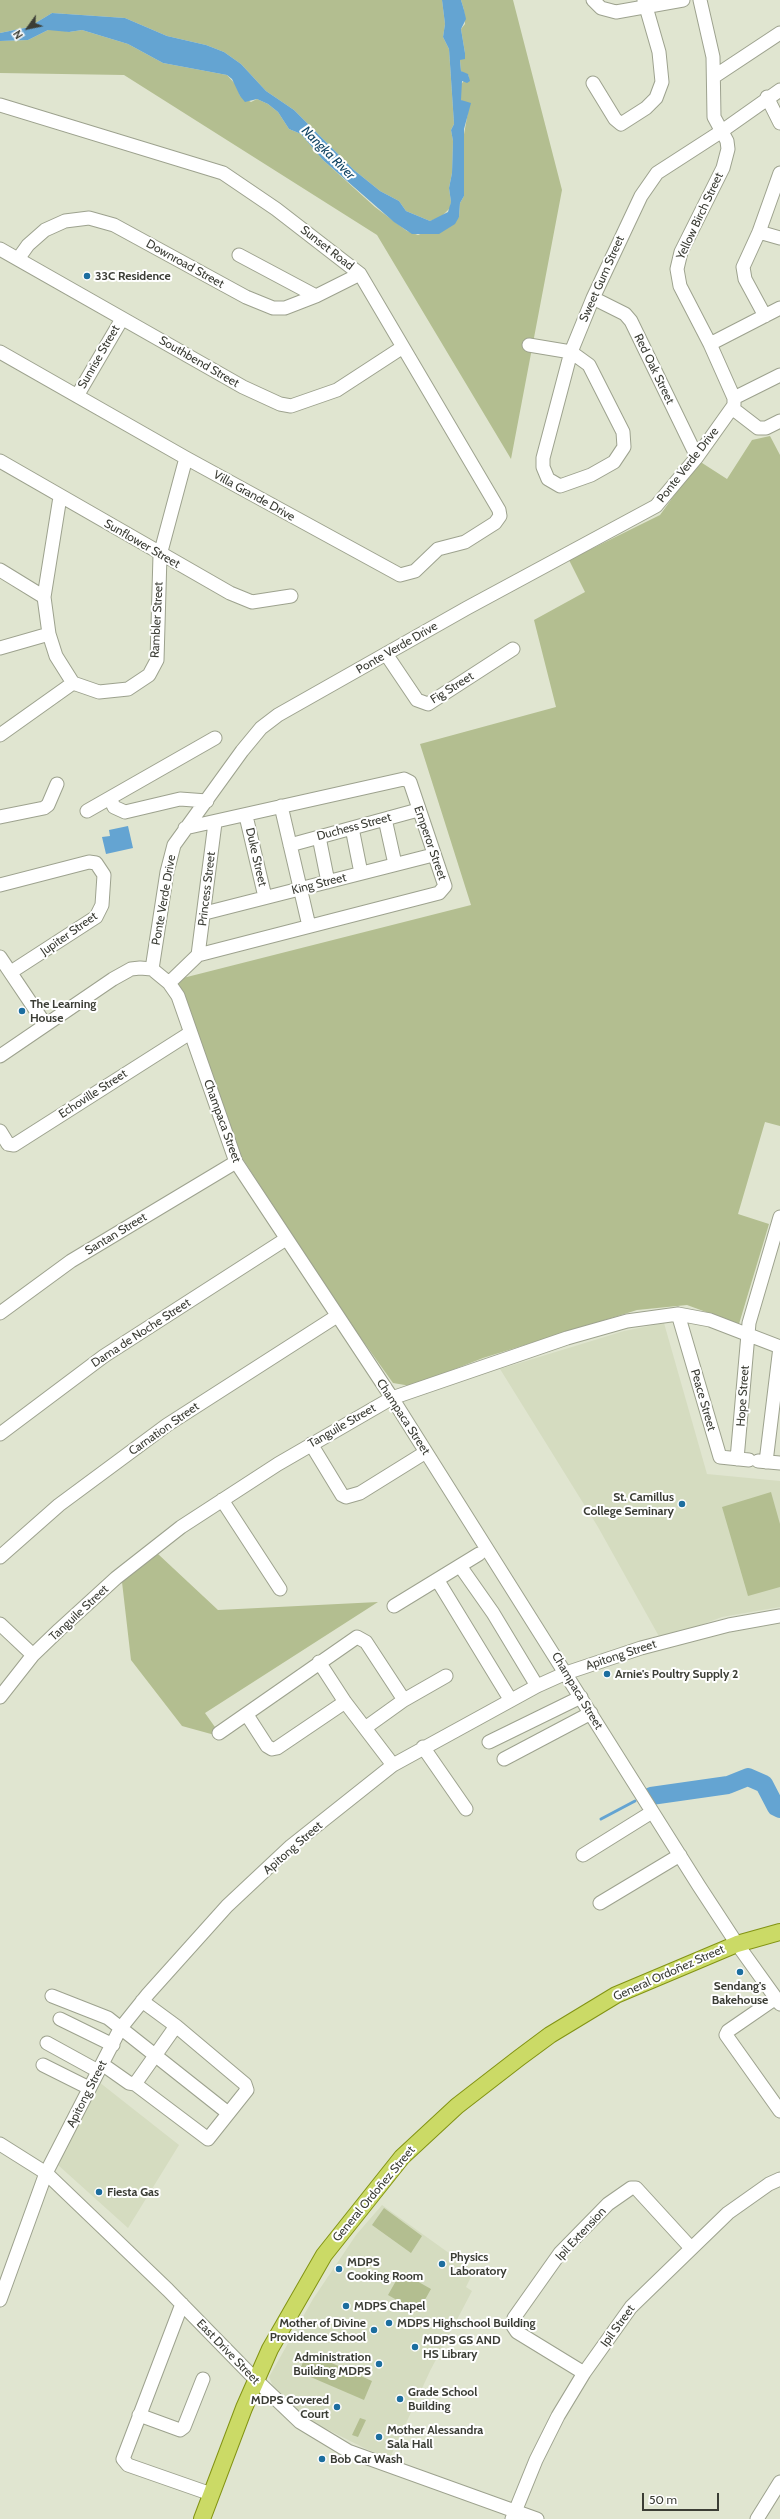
<!DOCTYPE html>
<meta charset="utf-8">
<style>
body{margin:0}
#map{position:relative;width:780px;height:2519px;overflow:hidden;background:#e0e5d0;font-family:Cabin,sans-serif}
canvas{display:block}
.north{position:absolute;left:8px;top:8px;width:40px;height:40px;-webkit-text-stroke:3px #fff;paint-order:stroke;rotate:237deg;font-size:11px;font-weight:700;line-height:16px;text-align:center;color:#3b3d35}
.north::after{content:'';display:block;margin:auto;width:14px;height:18px;background:#3b3d35;clip-path:polygon(50% 0,100% 100%,50% 72%,0 100%)}
.scale{position:absolute;left:642px;top:2493px;width:77px;height:18px;box-sizing:border-box;border:2px solid #3b3d35;border-top:0;padding-left:5px;font-size:12px;line-height:14px;white-space:nowrap;color:#3b3d35;-webkit-text-stroke:3px #fff;paint-order:stroke}
</style>
<div id="map">
<canvas width="780" height="2519"></canvas>
<div class="north">N</div>
<div class="scale">50 m</div>
</div>
<script>
const g = document.querySelector('canvas').getContext('2d');
g.lineJoin = 'round';
function fill(path, color) { g.fillStyle = color; g.fill(path, 'evenodd'); }
const shape = rows => new Path2D(rows.map(r => 'M' + r).join(''));
function trace(path, color, width, dash) { g.strokeStyle = color; g.lineWidth = width; g.lineCap = dash ? 'butt' : 'round'; g.setLineDash(dash || []); g.stroke(path); }
function drawText(font, color, halo, rows, align = 'center') {
  g.font = font + ' Cabin,sans-serif'; g.lineWidth = 4; g.setLineDash([]); g.textBaseline = 'middle'; g.strokeStyle = halo; g.fillStyle = color; for (const [text, x, y, turn = 0] of rows) {
    g.save(); g.translate(x, y); g.rotate((+turn || 0) * Math.PI / 180); g.textAlign = isNaN(turn) ? turn : align; if (halo) g.strokeText(text, 0, 0); g.fillText(text, 0, 0); g.restore();
  }
}
fill(shape([
 [664,1323,707,1474,780,1481,780,1607,722,1617,661,1640,598,1527,500,1369,624,1331],
 [99,2082,179,2145,128,2228,58,2165],
 [382,2205,474,2271,466,2287,472,2291,430,2371,390,2458,366,2449,297,2414,275,2391,269,2377,313,2299,356,2235]
]), '#d5dcc0');
fill(shape([
 [0,0,442,0,445,24,443,37,449,49,454,124,451,130,453,141,452,173,449,188,451,202,450,208,441,217,430,221,406,211,399,201,380,191,354,170,294,110,266,91,241,64,224,52,206,45,167,36,125,18,52,13,29,27,0,33],
 [461,0,513,0,562,190,511,459,377,235,124,75,0,73,0,41,28,40,48,30,58,29,69,32,82,30,128,44,163,63,227,75,237,86,240,96,251,102,257,99,268,104,278,112,289,129,301,134,323,160,375,207,407,231,418,235,459,217,460,203,464,196,463,140,469,106,461,100,461,84,469,76,461,71,460,60,465,53,461,29,465,24,464,10],
 [770,436,780,455,780,1126,765,1122,738,1214,769,1224,739,1324,687,1305,637,1310,483,1358,411,1386,393,1383,343,1313,239,1153,193,1019,176,984,183,978,471,905,420,744,556,707,534,620,585,592,569,560,660,515,699,461,727,479,752,440],
 [771,1492,780,1524,780,1587,748,1596,722,1507],
 [158,1554,218,1610,378,1602,205,1713,222,1737,182,1726,131,1660,122,1582],
 [384,2208,422,2236,411,2253,372,2225],
 [401,2272,431,2289,418,2312,388,2295],
 [307,2352,372,2381,364,2400,299,2372],
 [360,2418,366,2420,358,2437,352,2435]
]), '#b3be90');
fill(shape([
 [442,0,461,0,464,10,466,19,461,29,465,53,465,59,460,60,461,71,468,74,470,81,467,83,462,81,461,100,471,103,464,129,464,196,460,203,459,217,455,224,439,234,412,234,394,222,323,160,301,134,289,129,278,112,268,104,257,99,245,102,240,96,232,79,227,75,163,63,128,44,82,30,69,32,48,30,28,40,0,41,0,33,29,27,52,13,125,18,167,36,206,45,224,52,241,64,266,91,294,110,354,170,380,191,399,201,406,211,430,221,448,212,451,202,449,188,452,173,453,141,451,130,454,124,449,49,443,37,445,24],
 [128,826,133,848,106,854,102,837,110,836,109,830]
]), '#64a4d2');
trace(shape([
 [601,1819,635,1801]
]), '#64a4d2', 3);
trace(shape([
 [651,1796,728,1785,748,1777,764,1784,776,1807,780,1809]
]), '#64a4d2', 18);
const minor = shape([
 [593,0,601,8,616,12,683,0],
 [715,76,780,33],
 [593,83,615,119,621,124,646,108,656,98,662,82,659,52,644,0],
 [767,97,780,123],
 [0,105,223,173,276,209,360,274,499,510,500,516,495,523,465,542,438,549,415,571,400,575,186,458,0,352],
 [759,232,780,238],
 [0,249,243,387,280,404,291,406,337,390,403,347],
 [239,255,316,296],
 [18,259,28,245,45,230,65,221,89,218,114,225,246,297,273,308,285,308,316,296,360,274],
 [593,298,625,314,631,321,697,457],
 [765,316,745,279,743,267,759,232,780,173],
 [710,344,780,308],
 [529,345,571,352,589,365,623,432,624,447,614,462,591,475,560,486,548,479,543,467,543,458,571,352,593,298,641,196,657,173,722,131,780,90],
 [77,396,122,319],
 [734,398,780,375],
 [732,408,758,428,766,428,780,421],
 [0,461,230,593,252,602,291,596],
 [60,497,44,597,49,634,56,656,73,683,99,692,128,689,149,675,157,660,160,555,186,458],
 [0,570,44,597],
 [0,648,49,634],
 [386,654,417,700,428,704,513,649],
 [0,735,73,683],
 [110,798,114,807,125,812,180,799,207,801],
 [281,806,309,926],
 [87,811,215,738],
 [246,816,265,897],
 [0,817,44,808,48,805,57,784],
 [385,819,395,864],
 [352,828,361,873],
 [319,837,328,882],
 [290,845,418,810],
 [0,885,89,862,96,863,104,875,102,905,96,917,11,972],
 [205,913,433,855],
 [198,955,215,823],
 [0,957,45,1024],
 [152,969,167,872,174,845,242,751,261,728,278,715,467,608,656,506,697,457,734,405,734,398,710,344,680,286,677,269,681,252,723,168,728,149,727,141,714,117,713,57,700,0],
 [169,983,198,955,439,893,445,886,410,782,404,779,185,828],
 [0,1056,113,979,131,969,140,968,152,969,169,983,178,996,236,1162,392,1398,699,1886,737,1944,780,2004],
 [0,1131,8,1144,14,1145,190,1033],
 [0,1313,71,1261,236,1162],
 [678,1314,720,1457,749,1460],
 [0,1434,104,1356,286,1239],
 [311,1444,342,1495,346,1497,360,1493,426,1452],
 [737,1459,749,1323,780,1217],
 [758,1461,780,1463],
 [766,1462,780,1347],
 [222,1500,280,1589],
 [0,1557,59,1505,167,1425,337,1316],
 [460,1566,493,1613,537,1686],
 [438,1581,510,1699],
 [394,1606,479,1554],
 [0,1624,33,1655],
 [319,1662,345,1702,393,1765],
 [0,1697,33,1655,59,1630,116,1578,181,1527,278,1464,392,1398,567,1338,627,1321,678,1314,710,1320,780,1347],
 [247,1715,267,1746,272,1749,277,1748,345,1702],
 [365,1728,404,1700,446,1676],
 [219,1733,357,1637,366,1642,404,1700],
 [489,1742,581,1697],
 [423,1747,466,1809],
 [504,1759,591,1713],
 [583,1855,652,1812],
 [600,1903,680,1855],
 [52,1996,108,2018,228,2113],
 [776,1998,728,2031,726,2035,780,2111],
 [60,2019,113,2045],
 [47,2043,98,2071],
 [102,2064,129,2083,135,2084,208,2139,247,2090,245,2084,176,2026,142,2001],
 [43,2065,89,2088],
 [135,2084,176,2026],
 [0,2144,46,2173,168,2290,256,2380,300,2422,348,2451,537,2519],
 [0,2300,46,2173,120,2029,148,1994,227,1906,291,1846,393,1765,537,1686,566,1673,641,1648,729,1625,780,1616],
 [182,2304,123,2459,128,2465,211,2494],
 [584,2373,517,2332,513,2326,514,2318,560,2253,608,2204,631,2188,636,2188,691,2248],
 [139,2415,180,2430,184,2427,203,2379],
 [512,2519,536,2460,558,2416,584,2373,631,2307,728,2213,769,2184,780,2179],
 [757,2519,780,2482]
]);
const major = shape([
 [202,2519,244,2408,270,2349,324,2255,402,2157,457,2106,519,2058,550,2035,616,1995,737,1944,780,1932]
]);
trace(minor, '#9da28e', 15);
trace(major, '#829313', 18);
trace(minor, '#fff', 13);
trace(major, '#cbda66', 16);
for (const [x, y, r, color] of [
 [87,276,4,"#1c6e9f"],
 [22,1011,4,"#1c6e9f"],
 [682,1504,4,"#1c6e9f"],
 [607,1674,4,"#1c6e9f"],
 [740,1972,4,"#1c6e9f"],
 [99,2192,4,"#1c6e9f"],
 [442,2264,4,"#1c6e9f"],
 [339,2269,4,"#1c6e9f"],
 [346,2306,4,"#1c6e9f"],
 [389,2323,4,"#1c6e9f"],
 [374,2330,4,"#1c6e9f"],
 [415,2347,4,"#1c6e9f"],
 [379,2364,4,"#1c6e9f"],
 [400,2399,4,"#1c6e9f"],
 [337,2407,4,"#1c6e9f"],
 [379,2437,4,"#1c6e9f"],
 [322,2459,4,"#1c6e9f"]
]) { const dot = new Path2D(); dot.arc(x, y, r, 0, 2 * Math.PI); g.fillStyle = color; g.fill(dot); trace(dot, '#fff', 1.5); }
drawText('12px', '#3b3d35', '#fff', [
 ["Yellow Birch Street",700,216,-65],
 ["Sunset Road",327,248,38],
 ["Downroad Street",185,264,29],
 ["Sweet Gum Street",602,279,-66],
 ["Sunrise Street",99,357,-60],
 ["Southbend Street",199,362,30],
 ["Red Oak Street",654,369,64],
 ["Ponte Verde Drive",688,465,-52],
 ["Villa Grande Drive",254,496,29],
 ["Sunflower Street",142,544,30],
 ["Rambler Street",157,620,-87],
 ["Ponte Verde Drive",397,648,-30],
 ["Fig Street",452,688,-32],
 ["Duchess Street",354,827,-15],
 ["Emperor Street",430,843,71],
 ["Duke Street",256,857,77],
 ["King Street",319,884,-14],
 ["Princess Street",207,889,-83],
 ["Ponte Verde Drive",164,900,-80],
 ["Jupiter Street",69,934,-35],
 ["Echoville Street",93,1094,-33],
 ["Champaca Street",222,1121,70],
 ["Santan Street",116,1234,-31],
 ["Dama de Noche Street",141,1333,-33],
 ["Hope Street",743,1396,-86],
 ["Peace Street",703,1400,74],
 ["Champaca Street",403,1417,57],
 ["Tanguile Street",342,1426,-30],
 ["Carnation Street",164,1429,-35],
 ["Tanguile Street",79,1613,-43],
 ["Apitong Street",621,1655,-18],
 ["Champaca Street",577,1691,59],
 ["Apitong Street",293,1848,-41],
 ["General Ordoñez Street",669,1973,-24],
 ["Apitong Street",87,2094,-63],
 ["General Ordoñez Street",374,2194,-50],
 ["Ipil Extension",581,2234,-47],
 ["Ipil Street",618,2326,-54],
 ["East Drive Street",228,2352,46]
]);
drawText('bold 12px', '#3b3d35', '#fff', [
 ["33C Residence",95,276],
 ["The Learning",30,1004],
 ["House",30,1018],
 ["St. Camillus",674,1497,"right"],
 ["College Seminary",674,1511,"right"],
 ["Arnie's Poultry Supply 2",615,1674],
 ["Sendang's",740,1986,"center"],
 ["Bakehouse",740,2000,"center"],
 ["Fiesta Gas",107,2192],
 ["Physics",450,2257],
 ["Laboratory",450,2271],
 ["MDPS",347,2262],
 ["Cooking Room",347,2276],
 ["MDPS Chapel",354,2306],
 ["Mother of Divine",366,2323,"right"],
 ["Providence School",366,2337,"right"],
 ["MDPS Highschool Building",397,2323],
 ["MDPS GS AND",423,2340],
 ["HS Library",423,2354],
 ["Administration",371,2357,"right"],
 ["Building MDPS",371,2371,"right"],
 ["Grade School",408,2392],
 ["Building",408,2406],
 ["MDPS Covered",329,2400,"right"],
 ["Court",329,2414,"right"],
 ["Mother Alessandra",387,2430],
 ["Sala Hall",387,2444],
 ["Bob Car Wash",330,2459]
], 'left');
drawText('italic 13px', '#114463', '#fff', [
 ["Nangka River",328,153,45]
]);
</script>
